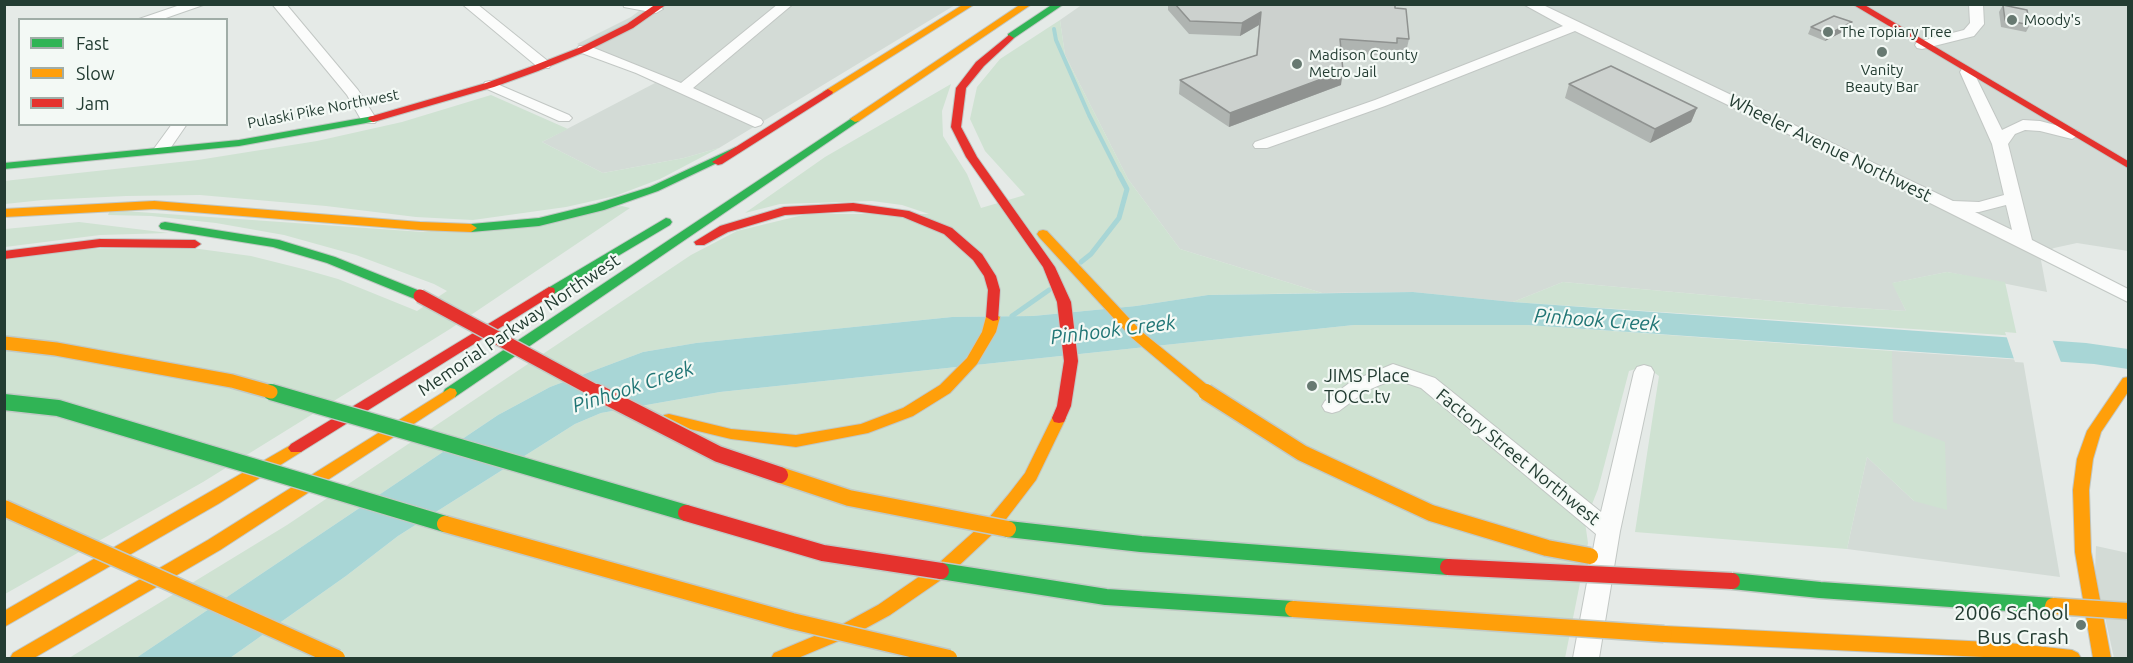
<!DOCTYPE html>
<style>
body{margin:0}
#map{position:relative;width:2133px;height:663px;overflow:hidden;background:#e5eae7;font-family:Ubuntu,sans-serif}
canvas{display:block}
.frame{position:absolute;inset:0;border:6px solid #233c32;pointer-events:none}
.legend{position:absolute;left:18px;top:18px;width:210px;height:108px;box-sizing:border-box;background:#f3f9f5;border:2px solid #a0ada7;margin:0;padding:8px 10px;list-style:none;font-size:18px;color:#233c32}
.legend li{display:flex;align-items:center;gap:12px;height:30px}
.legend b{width:30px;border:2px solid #a0ada7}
</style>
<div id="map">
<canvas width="2133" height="663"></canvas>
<div class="frame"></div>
<ul class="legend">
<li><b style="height:8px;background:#30b455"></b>Fast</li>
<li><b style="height:8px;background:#ff9f0a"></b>Slow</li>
<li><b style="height:8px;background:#e5322d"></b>Jam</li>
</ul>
</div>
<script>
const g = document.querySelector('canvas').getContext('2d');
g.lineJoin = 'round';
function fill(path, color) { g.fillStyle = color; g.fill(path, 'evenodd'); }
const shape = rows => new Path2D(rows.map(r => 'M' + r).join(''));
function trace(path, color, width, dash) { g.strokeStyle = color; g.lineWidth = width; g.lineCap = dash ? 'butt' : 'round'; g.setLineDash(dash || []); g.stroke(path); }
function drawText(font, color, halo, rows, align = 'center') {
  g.font = font + ' Ubuntu,sans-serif'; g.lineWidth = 4.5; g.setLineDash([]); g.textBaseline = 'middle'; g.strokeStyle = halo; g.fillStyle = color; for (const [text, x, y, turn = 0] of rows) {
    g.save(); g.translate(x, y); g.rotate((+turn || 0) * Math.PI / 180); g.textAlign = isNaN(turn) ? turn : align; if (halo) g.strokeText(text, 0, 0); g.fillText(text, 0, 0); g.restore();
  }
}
fill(shape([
 [1083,4,2128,5,2128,251,2077,243,2054,248,2040,255,2047,292,1947,272,1893,283,1906,311,1840,307,1563,282,1513,302,1413,292,1322,293,1180,249,1128,179,1065,55,1060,20],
 [647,5,955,5,719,148,684,158,603,173,542,142,655,83,577,44,631,17],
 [1892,351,2023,360,2060,577,1847,549,1867,457,1914,501,1892,422],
 [2096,546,2128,553,2128,658,2114,658,2095,572]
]), '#d3dbd6');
fill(shape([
 [1060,20,1065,55,1128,179,1180,249,1322,293,1208,295,1136,306,1033,316,952,317,696,343,643,352,550,387,498,415,136,658,69,658,287,525,691,255,737,231,807,214,929,214,902,205,872,201,780,204,745,213,825,157,951,84,942,111,943,136,967,174,981,208,1025,195,985,151,970,119,977,87,1000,59],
 [491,95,568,129,542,142,603,173,684,158,719,148,660,179,615,196,566,207,473,220,416,217,326,206,200,195,126,196,43,200,5,204,4,181,198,160,317,141,402,122],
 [622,206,630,208,450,329,203,482,5,594,5,260,83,249,192,248,251,256,303,269,338,279,417,311,447,291,434,284,356,255,284,235,216,223,151,216,108,215,110,210,423,232],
 [79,222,169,233,100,235,5,247,5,229],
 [1947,272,2005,282,2017,336,1513,302,1563,282,1840,307,1906,311,1892,283],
 [1354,325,1527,325,1892,351,1893,422,1945,442,1947,510,1914,501,1867,457,1847,549,1635,532,1659,376,1645,366,1629,371,1598,489,1585,522,1588,543,1565,658,230,658,346,576,398,536,575,424,601,413,720,392]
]), '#cfe2d2');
fill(shape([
 [1413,292,1513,302,2086,343,2128,349,2128,369,2094,364,1527,325,1354,325,720,392,601,413,575,424,398,536,346,576,230,658,136,658,498,415,550,387,643,352,696,343,952,317,1033,316,1136,306,1208,295]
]), '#a8d6d6');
fill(shape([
 [2005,332,2051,336,2062,365,2015,362]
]), '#e5eae7');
trace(shape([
 [1054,29,1056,40,1089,115,1120,176]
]), '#a8d6d6', 4);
trace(shape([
 [1081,262,1091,254,1119,218,1127,189,1119,174],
 [1012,316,1049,290]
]), '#a8d6d6', 5);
const street = shape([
 [183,4,206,4,160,20,136,20,183,4],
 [272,4,286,4,358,90,377,120,375,123,363,123,347,95,272,4],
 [462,4,477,4,549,62,551,65,549,68,539,68,462,4],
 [623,4,654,4,663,9,656,13,624,7,623,4],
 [778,4,793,4,693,88,761,119,763,122,761,125,755,127,636,73,579,52,577,49,579,46,589,46,681,83,778,4],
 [1523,4,1541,4,1953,201,1979,202,2004,195,1992,144,1960,72,1962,69,1972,69,2002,130,2023,120,2040,121,2078,131,2080,134,2072,139,2040,131,2025,130,2015,134,2008,144,2032,240,2128,289,2128,302,1908,192,1575,31,1385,106,1267,148,1255,148,1253,145,1255,142,1375,100,1563,26,1523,4],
 [2006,205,2012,230,1975,212,1979,212,2006,205],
 [1969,4,1983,4,1984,24,1974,36,1922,49,1917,48,1915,45,1917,42,1964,30,1970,23,1969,4],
 [490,81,569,115,572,118,569,121,559,121,485,88,483,85,485,82,490,81],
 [172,124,187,124,167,153,155,153,153,150,172,124],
 [1393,364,1435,378,1601,512,1634,372,1637,367,1644,365,1651,367,1654,372,1620,531,1599,658,1573,658,1596,534,1421,388,1394,379,1366,391,1339,411,1332,413,1325,411,1322,406,1325,401,1352,381,1393,364]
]);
const fast = shape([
 [1053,4,1064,4,1014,38,1008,38,1008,34,1053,4],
 [373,116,378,119,377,121,239,146,4,169,4,163,239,140,373,116],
 [855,116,859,117,859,121,455,397,445,397,443,393,445,389,855,116],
 [736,147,742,150,740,152,658,191,604,210,539,226,471,232,465,228,471,224,539,218,596,204,650,187,736,147],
 [666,218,670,219,672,222,670,225,554,294,544,294,543,291,666,218],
 [165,222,279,240,335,257,425,293,427,296,420,300,415,299,327,263,273,247,161,229,159,226,161,223,165,222]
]);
const slow = shape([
 [964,4,975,4,832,94,824,94,823,92,964,4],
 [1021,4,1032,4,859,121,855,122,850,119,1021,4],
 [154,201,420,222,471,224,477,228,471,232,420,230,154,209,4,217,4,209,154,201],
 [1043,230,1047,231,1142,332,1211,388,1213,392,1211,396,1201,396,1132,338,1039,237,1037,234,1039,231,1043,230],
 [993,313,1000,317,996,332,977,364,950,393,913,416,868,433,796,447,731,439,669,424,664,423,662,419,664,415,669,414,731,429,796,435,861,424,903,408,940,385,967,358,982,332,986,317,993,313],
 [2128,377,2128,392,2101,432,2093,459,2089,490,2091,552,2111,658,2093,658,2075,552,2073,490,2077,459,2087,431,2123,378,2128,377],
 [450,388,455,389,457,393,455,397,220,550,34,658,10,658,13,653,208,540,450,388],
 [1059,413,1064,414,1066,418,1036,480,1000,527,951,573,890,615,855,634,798,658,771,658,774,653,843,624,878,605,939,563,988,519,1008,495,1025,473,1054,414,1059,413],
 [296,442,301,444,304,448,301,452,218,504,4,627,4,611,296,442],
 [1664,626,2009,643,2072,650,2078,653,2081,658,2005,658,1664,642,1658,639,1655,634,1658,629,1664,626]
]);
const jam = shape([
 [656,4,667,4,633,28,587,51,538,71,494,87,377,121,373,122,368,119,369,117,486,83,530,67,581,47,627,24,656,4],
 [1852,4,1863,4,2128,161,2128,168,1852,4],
 [1009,35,1014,38,1012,40,984,66,966,88,961,127,977,157,1055,267,1071,302,1078,361,1071,406,1064,422,1059,423,1054,422,1052,418,1057,406,1064,361,1057,302,1043,267,966,157,951,127,956,88,976,62,1009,35],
 [828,89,833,92,832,94,722,164,718,165,712,162,828,89],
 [853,203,909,211,952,228,982,254,996,276,1000,290,998,320,993,321,986,317,988,290,984,276,973,260,944,234,903,217,853,211,785,215,728,232,704,245,696,245,694,242,720,226,784,207,853,203],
 [100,239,195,240,201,244,195,248,100,247,4,259,4,251,100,239],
 [549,287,554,288,555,291,554,294,301,452,291,452,288,448,291,444,549,287]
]);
trace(street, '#c2c7c4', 2);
trace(fast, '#c1c7c4', 2);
trace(slow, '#c1c7c4', 2);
trace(jam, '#c1c7c4', 2);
fill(street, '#fbfcfb');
fill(fast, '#30b455');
fill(slow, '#ff9f0a');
fill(jam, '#e5322d');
const fastBridgeFar1 = shape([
 [271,392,275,393]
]);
const fastBridge = shape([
 [271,392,686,513],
 [4,402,58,408,445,524],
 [1008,529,1141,544,1448,567],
 [941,571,1106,597,1293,609],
 [1732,581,1820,590,2053,606]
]);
const slowBridgeFar1 = shape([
 [4,343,56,349,232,381,271,392]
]);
const slowBridge = shape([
 [1206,392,1302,453,1431,513,1547,548,1590,556],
 [780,475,849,498,1008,529],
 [4,508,337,658],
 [445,524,792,621,949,658],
 [2053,606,2128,611],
 [1293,609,1664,634]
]);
const jamBridgeFar1 = shape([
 [420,296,599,393]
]);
const jamBridge = shape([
 [597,392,718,454,780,475],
 [686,513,823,553,941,571],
 [1448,567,1732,581]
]);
trace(fastBridgeFar1, '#c1c9c5', 16, []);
trace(fastBridge, '#c1c9c5', 19, []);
trace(slowBridgeFar1, '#c1c9c5', 16, []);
trace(slowBridge, '#c1c9c5', 19, []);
trace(jamBridgeFar1, '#c1c9c5', 16, []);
trace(jamBridge, '#c1c9c5', 19, []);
trace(fastBridgeFar1, '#30b455', 13);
trace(fastBridge, '#30b455', 16);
trace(slowBridgeFar1, '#ff9f0a', 13);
trace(slowBridge, '#ff9f0a', 16);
trace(jamBridgeFar1, '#e5322d', 13);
trace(jamBridge, '#e5322d', 16);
fill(shape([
 [1168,4,1395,4,1395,8,1409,39,1406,52,1396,51,1395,56,1341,53,1341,85,1229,127,1179,94,1180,80,1256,55,1259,25,1240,36,1189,34,1168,10],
 [2003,5,2030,25,2026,32,2001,27,1999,12],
 [1811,27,1848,29,1825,41,1808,34],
 [1569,84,1697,108,1691,122,1650,143,1565,98]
]), '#afb4b1');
fill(shape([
 [1261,12,1259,25,1240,36,1242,23],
 [1852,22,1848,29,1825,41,1829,34],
 [1343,71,1341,85,1229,127,1230,113],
 [1697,108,1691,122,1650,143,1655,129]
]), '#8f9290');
const building = shape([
 [1175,4,1395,4,1395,8,1406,9,1409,39,1397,38,1397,43,1340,39,1343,71,1230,113,1180,80,1257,55,1261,12,1242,23,1190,21,1175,4],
 [2003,5,2027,10,2030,25,2005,20,2003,5],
 [1834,16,1852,22,1829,34,1811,27,1834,16],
 [1611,66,1697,108,1655,129,1569,84,1611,66]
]);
fill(building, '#ccd1ce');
trace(building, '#8f9290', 1.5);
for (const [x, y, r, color] of [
 [2012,20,6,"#677971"],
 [1828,32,6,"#677971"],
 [1882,52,6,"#677971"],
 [1297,64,6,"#677971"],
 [1312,386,6,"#677971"],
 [2081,625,6,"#677971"]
]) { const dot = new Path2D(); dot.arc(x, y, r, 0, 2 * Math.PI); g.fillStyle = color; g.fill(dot); trace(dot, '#f3f9f5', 2); }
drawText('15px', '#233c32', '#f3f9f5', [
 ["Moody's",2024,20],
 ["The Topiary Tree",1840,32],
 ["Madison County",1309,55],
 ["Metro Jail",1309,72],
 ["Vanity",1882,70,"center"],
 ["Beauty Bar",1882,87,"center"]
], 'left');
drawText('15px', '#233c32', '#f3f9f5', [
 ["Pulaski Pike Northwest",323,109,-11]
]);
drawText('18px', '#233c32', '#f3f9f5', [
 ["Wheeler Avenue Northwest",1830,148,26],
 ["Memorial Parkway Northwest",519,325,-34],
 ["Factory Street Northwest",1518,457,39]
]);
drawText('18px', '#233c32', '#f3f9f5', [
 ["JIMS Place",1324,376],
 ["TOCC.tv",1324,397]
], 'left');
drawText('italic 20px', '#207575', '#f3f9f5', [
 ["Pinhook Creek",1597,320,4],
 ["Pinhook Creek",1113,330,-7],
 ["Pinhook Creek",633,387,-18]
]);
drawText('21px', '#233c32', '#f3f9f5', [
 ["2006 School",2069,613],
 ["Bus Crash",2069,637]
], 'right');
</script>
